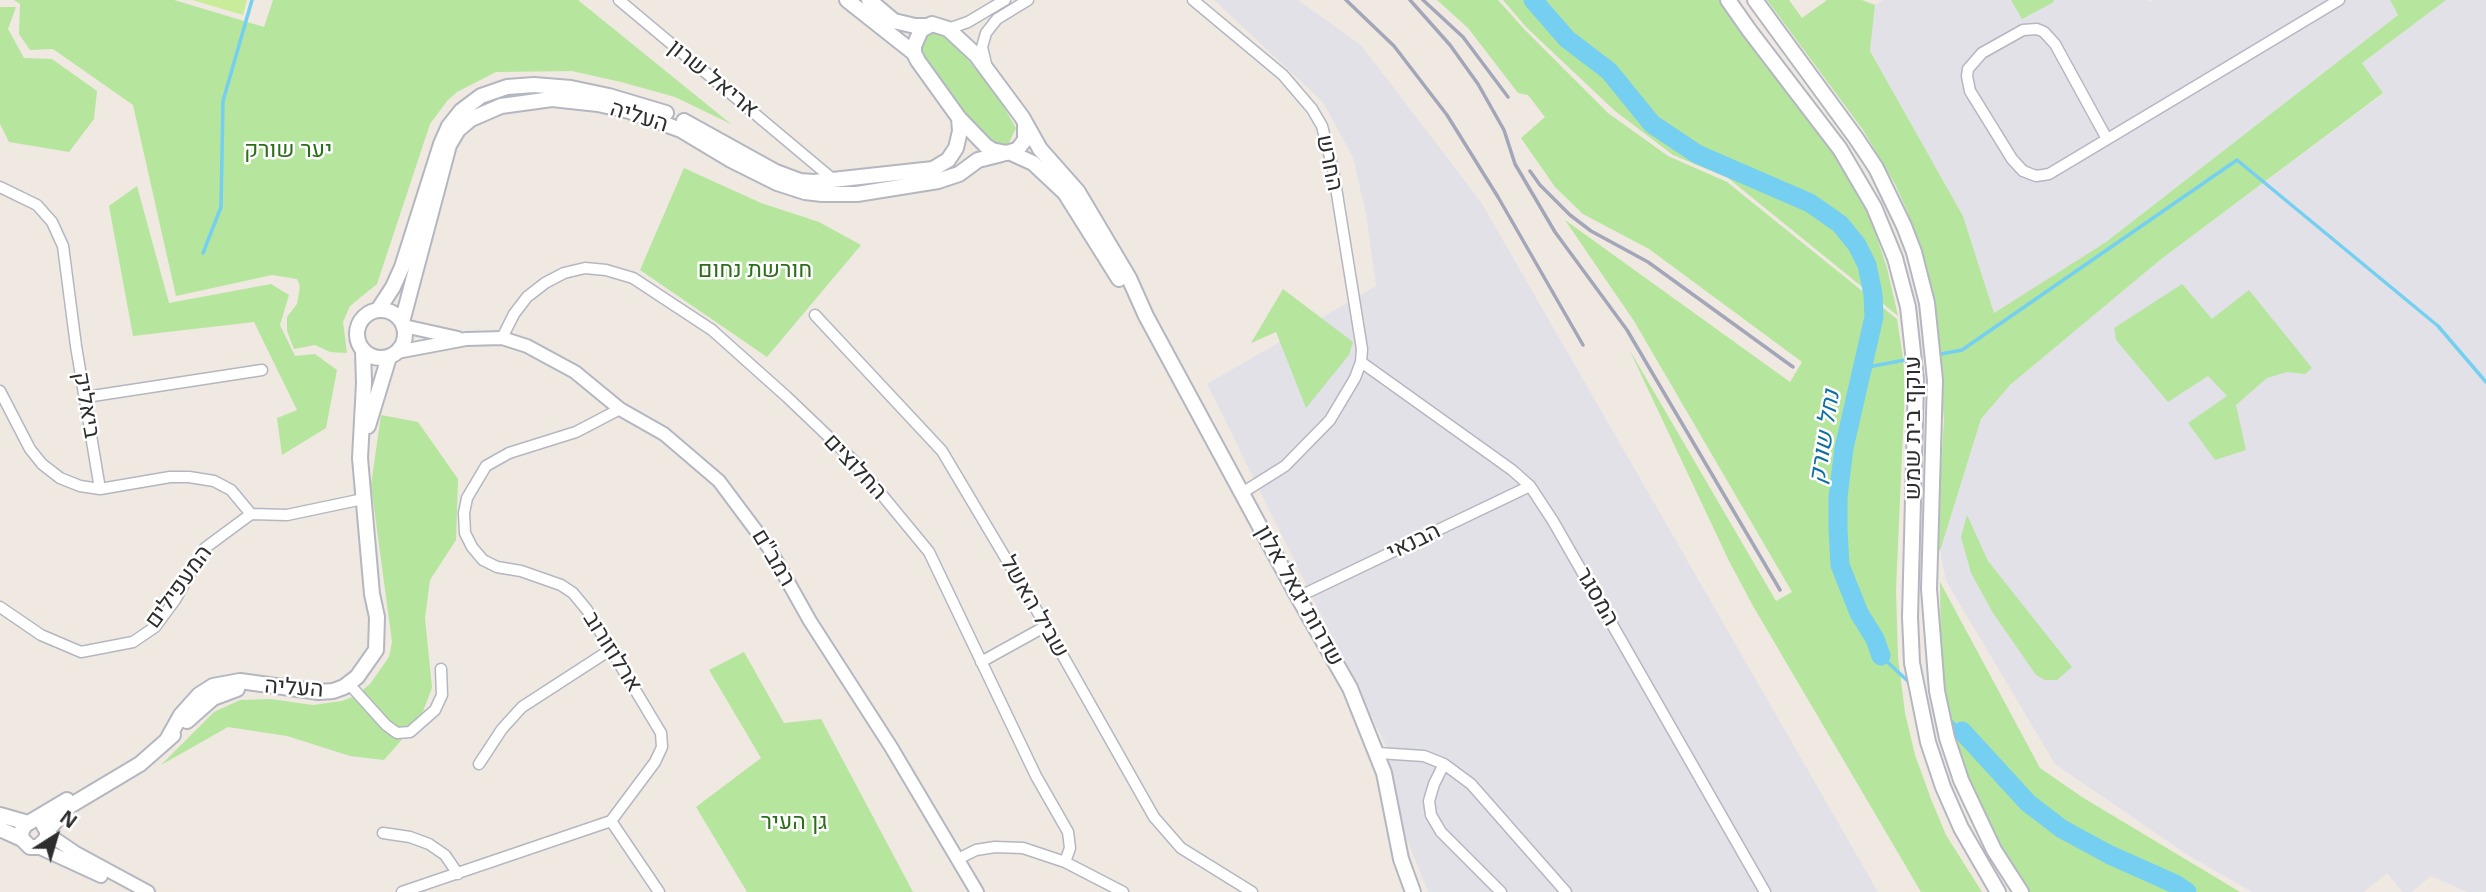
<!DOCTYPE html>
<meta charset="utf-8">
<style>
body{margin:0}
#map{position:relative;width:2486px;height:892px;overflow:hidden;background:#efe9e1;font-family:"Noto Sans",sans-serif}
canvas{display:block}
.north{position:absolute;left:21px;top:801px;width:70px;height:70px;-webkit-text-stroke:5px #fff;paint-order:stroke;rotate:37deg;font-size:19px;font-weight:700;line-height:28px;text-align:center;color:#2e2e2e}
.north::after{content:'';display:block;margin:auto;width:24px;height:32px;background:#2e2e2e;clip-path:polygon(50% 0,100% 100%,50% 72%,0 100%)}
</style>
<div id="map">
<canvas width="2486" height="892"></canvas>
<div class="north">N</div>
</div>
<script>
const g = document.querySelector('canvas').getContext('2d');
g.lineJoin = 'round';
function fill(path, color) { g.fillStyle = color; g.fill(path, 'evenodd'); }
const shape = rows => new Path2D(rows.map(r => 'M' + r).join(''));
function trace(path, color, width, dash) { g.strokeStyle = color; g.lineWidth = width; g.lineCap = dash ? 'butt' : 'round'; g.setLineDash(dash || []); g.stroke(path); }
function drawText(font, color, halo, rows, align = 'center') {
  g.font = font + ' "Noto Sans",Heebo,sans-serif'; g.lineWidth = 5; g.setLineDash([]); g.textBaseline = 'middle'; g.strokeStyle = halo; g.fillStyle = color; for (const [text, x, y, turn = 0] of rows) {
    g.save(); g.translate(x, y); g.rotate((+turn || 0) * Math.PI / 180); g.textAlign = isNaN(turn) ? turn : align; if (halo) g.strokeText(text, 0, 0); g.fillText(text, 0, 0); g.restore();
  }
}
fill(shape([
 [1214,0,1298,0,1361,45,1481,202,1878,892,1428,892,1404,832,1386,746,1207,384,1376,286,1366,214,1353,157,1323,102],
 [1883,0,2148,0,2149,2,2154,0,2390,0,2398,15,2106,242,1994,313,1963,216,1870,51,1875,5],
 [2446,0,2486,0,2486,892,2467,892,2431,876,2412,892,2402,892,2387,873,2364,892,2252,892,2188,855,2055,764,1946,581,1940,551,1981,419,2010,385,2160,260,2383,94,2362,63]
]), '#e3e1e8');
fill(shape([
 [14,0,174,0,264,27,273,0,578,0,731,124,675,97,621,82,572,71,496,72,457,92,447,101,430,124,377,284,350,306,343,322,347,353,330,352,315,345,294,349,287,331,287,317,297,304,300,286,297,279,272,275,176,296,133,105,53,49,30,50,19,34,20,4],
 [1437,0,1498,0,1525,30,1608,113,1668,156,1727,182,1897,319,1903,358,1905,387,1896,590,1898,657,1905,713,1915,755,1931,799,1946,835,1982,892,1921,892,1753,606,1729,561,1629,349,1776,601,1792,592,1634,321,1565,220,1790,382,1802,362,1649,249,1583,214,1555,187,1521,138,1545,117,1528,95,1518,93,1468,28],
 [1503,0,1721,0,1779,81,1835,149,1868,211,1887,268,1898,316,1728,178,1673,155,1615,111,1526,27],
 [1767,0,1789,0,1802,18,1827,0,1862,0,1875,5,1870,51,1963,216,1994,313,2106,242,2398,15,2390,0,2446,0,2362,63,2383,93,2160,260,2010,385,1981,419,1940,551,1936,543,1944,420,1938,339,1925,275,1908,213,1895,184,1863,130],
 [2011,0,2053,0,2054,2,2022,19],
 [0,7,16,7,8,29,24,58,52,59,97,91,94,119,69,152,9,142,0,124],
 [930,33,936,33,945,37,958,48,995,92,1016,128,1008,145,1001,146,992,142,975,128,929,66,921,46,925,36],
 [684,168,761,203,819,222,861,245,767,357,640,270],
 [137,186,169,303,271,284,289,295,280,325,295,356,315,354,337,370,326,428,282,455,277,418,297,410,254,322,133,336,109,206],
 [2182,284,2212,319,2249,290,2312,368,2305,374,2287,372,2267,378,2236,405,2246,450,2215,460,2188,423,2227,396,2208,376,2168,402,2116,340,2114,328],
 [1283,289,1353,342,1349,355,1306,408,1276,332,1251,343],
 [381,415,418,422,458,479,456,540,430,580,425,618,432,688,420,719,384,760,350,756,287,736,228,727,161,765,214,712,240,700,271,699,313,705,342,701,355,696,370,684,389,657,392,642,371,485],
 [1967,515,1988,561,2072,667,2057,680,2045,680,2036,675,1993,613,1971,573,1961,537],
 [1940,582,2040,768,2082,797,2240,892,2027,892,1978,805,1953,734,1941,670],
 [744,652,784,723,821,719,913,892,747,892,696,807,761,758,709,670]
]), '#b6e59e');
fill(shape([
 [192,0,247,0,243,15]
]), '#c9ec9a');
trace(shape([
 [203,253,221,207,223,101,252,0],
 [1936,355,1962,350,2237,160,2438,326,2486,382],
 [1863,368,1905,360],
 [1881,656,1911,684],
 [1948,718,1962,731]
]), '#75cff0', 3.5);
trace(shape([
 [1533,0,1567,39,1609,71,1652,124,1697,154,1810,203,1840,224,1857,245,1867,265,1873,294,1874,317,1844,448,1838,497,1838,530,1840,565,1859,613,1875,639,1881,656],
 [1962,731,2028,803,2062,829,2110,855,2175,884,2187,892]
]), '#75cff0', 19);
const minor = shape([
 [619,0,835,181],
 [1193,0,1283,75,1312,109,1322,126,1333,169,1362,349,1361,362,1355,378,1330,420,1285,466,1242,493],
 [948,29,968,22,1005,0],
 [986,64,982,47,986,33,997,19,1028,0],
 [2107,139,2055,44,2044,32,2037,29,2023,30,1982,53,1968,69,1967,76,1970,91,2012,159,2023,171,2036,176,2043,175,2049,174,2196,86,2339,0],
 [0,187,37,205,52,222,63,246,76,346,100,489],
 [815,315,942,451,1046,626,1154,817,1181,848,1252,892],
 [502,338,514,314,527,297,545,283,564,273,585,268,606,270,633,278,712,330,787,397,854,461,929,552,1036,776,1068,832,1070,848,1065,862],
 [1361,362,1512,470,1530,486,1553,521,1765,892],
 [0,391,30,449,42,464,60,478,80,486,100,489,170,477,189,477,214,481,231,490,251,514],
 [86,397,262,370],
 [1298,597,1530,486],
 [0,607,41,635,81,652,133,642,155,627,175,600,205,548,251,514,287,515,363,499],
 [981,662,1046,626],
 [349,684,386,725,397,733,410,732,435,710,442,695,441,669],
 [1378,753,1424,756,1444,764,1434,784,1429,801,1431,815,1441,832,1501,892],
 [479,764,502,729,522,707,610,650],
 [1444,764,1471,784,1566,892],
 [611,821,659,892],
 [383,833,410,837,429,844,445,855,458,874],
 [958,859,976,850,995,847,1023,848,1065,862,1123,892],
 [402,892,611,821,655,762,662,747,661,733,587,610,573,593,561,585,521,571,497,567,483,560,472,547,465,533,464,513,467,498,486,466,509,453,576,432,620,409]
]);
const tertiary = shape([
 [404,326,458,338],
 [397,352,466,339,502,338,527,346,575,372,620,409,664,434,719,481,769,548,810,621,891,747,977,892],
 [48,834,76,853,148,892],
 [38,847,101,876]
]);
const secondary = shape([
 [847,0,914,53],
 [869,0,894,21,915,26,926,26],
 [1728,0,1749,30,1840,149,1874,207,1895,258,1908,307,1916,380,1910,617,1912,663,1928,742,1943,787,1961,828,1998,892],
 [1755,0,1856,138,1876,168,1904,226,1914,252,1927,303,1935,380,1929,589,1937,691,1947,738,1961,780,1994,850,2021,892],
 [684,121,776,172,800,181,814,182,933,169,948,160,956,148,960,131,959,118],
 [1025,123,1025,140,1017,150,1006,153,992,150,986,146,959,118,918,61,914,53,914,46,921,30,932,24,948,29,976,55,1022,117,1040,149,1078,192,1129,278,1146,316,1298,597,1350,688,1384,773,1401,859,1413,892],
 [1011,153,1033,163,1065,193,1119,279],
 '357 334a24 24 0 1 1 48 0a24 24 0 1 1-48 0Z',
 [378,310,393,287,402,267,441,144,449,126,461,111,481,96,507,87,534,85,571,88,609,96,666,113],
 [402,322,449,145,458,130,471,119,501,106,552,99,598,104,629,111,681,130,731,160,777,183,805,192,822,194,857,194,938,181,959,174,978,160,1002,154],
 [368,426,389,357],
 [187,721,213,698,237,689],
 [167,740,181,715,199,695,213,686,240,681,319,692,333,691,344,687,357,677,376,650,377,617,372,594,360,458,364,383,363,350],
 [0,815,28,823],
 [0,829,22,839,30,847,38,847,47,838,47,831,43,824],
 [47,831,68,807,140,764,173,735],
 [22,839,21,832,25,825,67,800]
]);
trace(minor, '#b4b7c1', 13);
trace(tertiary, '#b4b7c1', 16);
trace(secondary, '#b4b7c1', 18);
trace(minor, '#fff', 10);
trace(tertiary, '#fff', 12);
trace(secondary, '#fff', 14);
trace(shape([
 [1346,0,1394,46,1447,115,1498,197,1583,345],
 [1410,0,1450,45,1478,84,1504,130,1515,164,1555,232,1627,330,1780,590],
 [1423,0,1463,37,1508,97],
 [1530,171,1540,185,1570,215,1591,231,1648,262,1793,367]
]), '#a3a6b8', 3.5);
drawText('23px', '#2e2e2e', '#fff', [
 ["אריאל שרון",713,79,39],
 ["העליה",639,117,17],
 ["החרש",1329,163,78],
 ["ביאליק",86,405,80],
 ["עוקף בית שמש",1913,428,-90],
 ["החלוצים",855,467,47],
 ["הבנאי",1414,542,-26],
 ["רמב\"ם",773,558,59],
 ["המעפילים",179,587,-54],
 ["שדרות יגאל אלון",1299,596,61],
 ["המסגר",1597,597,60],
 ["שביל האשל",1034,607,60],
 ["ארלוזורוב",612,652,58],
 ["העליה",294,688,4]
]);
drawText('23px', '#2c6e1b', '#fff', [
 ["יער שורק",288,150],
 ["חורשת נחום",755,270],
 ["גן העיר",794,822]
]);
drawText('italic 24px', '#0d6fa3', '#fff', [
 ["נחל שורק",1825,437,-81]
]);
</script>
